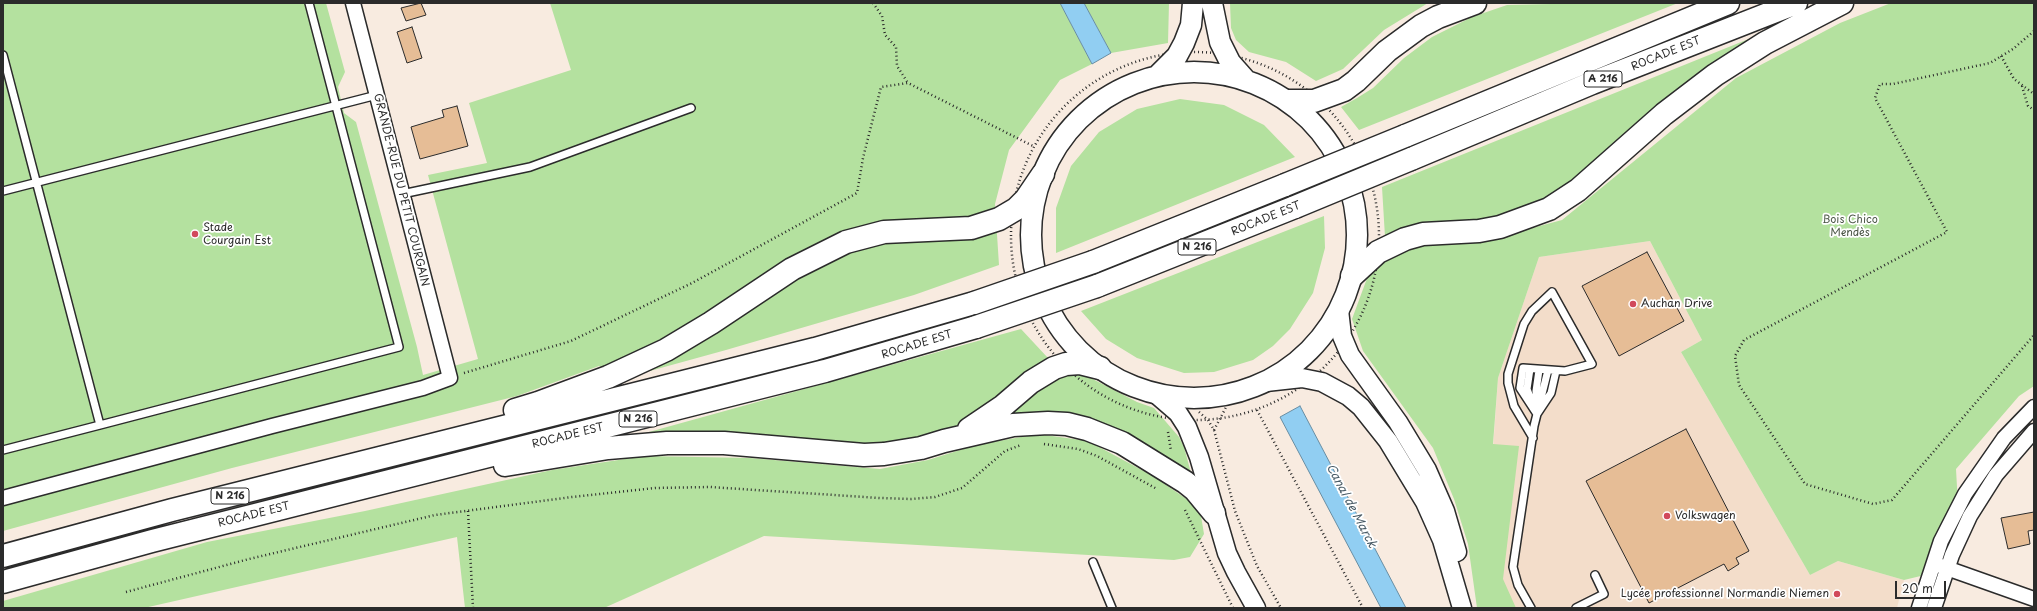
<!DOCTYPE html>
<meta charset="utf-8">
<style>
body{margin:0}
#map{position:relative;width:2037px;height:611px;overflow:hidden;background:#f8ebe0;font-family:"Playpen Sans",sans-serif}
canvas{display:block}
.frame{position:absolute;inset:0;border:4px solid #2b2b2b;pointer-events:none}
.scale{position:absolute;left:1895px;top:581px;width:51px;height:18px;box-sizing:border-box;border:2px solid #2b2b2b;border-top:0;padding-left:5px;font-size:12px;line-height:14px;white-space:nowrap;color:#2b2b2b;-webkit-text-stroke:3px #fff;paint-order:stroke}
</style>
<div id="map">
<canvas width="2037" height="611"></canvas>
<div class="frame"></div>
<div class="scale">20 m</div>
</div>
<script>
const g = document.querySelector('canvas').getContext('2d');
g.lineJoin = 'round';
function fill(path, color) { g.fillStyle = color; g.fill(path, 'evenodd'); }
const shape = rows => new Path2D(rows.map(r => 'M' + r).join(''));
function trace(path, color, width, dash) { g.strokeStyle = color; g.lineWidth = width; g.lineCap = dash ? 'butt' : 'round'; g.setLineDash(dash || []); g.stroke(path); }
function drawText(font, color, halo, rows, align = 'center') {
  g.font = font + ' "Playpen Sans",sans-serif'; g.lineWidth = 3.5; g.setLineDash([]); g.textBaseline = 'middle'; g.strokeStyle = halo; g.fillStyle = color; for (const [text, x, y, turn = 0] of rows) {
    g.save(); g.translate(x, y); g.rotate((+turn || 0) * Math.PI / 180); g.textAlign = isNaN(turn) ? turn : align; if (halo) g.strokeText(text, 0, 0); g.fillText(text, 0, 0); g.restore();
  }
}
fill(shape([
 [1650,241,1702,340,1681,352,1810,575,1838,561,1904,580,1897,608,1482,608,1498,378,1539,257]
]), '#f3ddca');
fill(shape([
 [3,3,326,3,345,72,338,87,344,113,356,122,417,347,423,375,478,359,428,175,487,163,469,103,571,70,550,3,1060,3,1092,64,1060,80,1009,150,995,204,999,265,914,295,726,350,628,377,599,366,517,396,232,468,3,531],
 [1084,3,1169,3,1168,43,1111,53],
 [1230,3,1428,3,1384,30,1343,69,1316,81,1286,62,1249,52,1236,40,1231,28],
 [1594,3,1678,3,1359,130,1341,107,1357,98,1373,88,1404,58,1432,37,1472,17,1507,5],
 [1891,3,2034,3,2034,386,2019,396,1956,469,1958,505,1929,574,1904,580,1838,561,1810,575,1681,352,1702,340,1650,241,1539,257,1498,378,1493,444,1519,446,1503,579,1516,608,1477,608,1468,544,1454,499,1433,448,1363,351,1352,319,1369,273,1398,251,1434,243,1502,236,1562,220,1736,78,1840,23],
 [1756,36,1538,206,1508,218,1385,237,1382,187],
 [1180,99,1224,105,1264,125,1295,157,1056,253,1056,208,1071,166,1099,132,1137,109],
 [1324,216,1325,248,1313,293,1290,329,1273,346,1253,360,1214,372,1184,373,1137,358,1106,339,1081,311],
 [1021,329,1048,358,976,419,933,437,891,449,620,440],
 [1059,374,1085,375,1137,402,1154,408,1179,437,1184,447,1191,473,1141,447,1004,421,1014,407],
 [1038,434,1088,441,1153,476,1191,502,1201,516,1204,534,1190,557,1174,560,764,536,604,608,465,608,457,537,144,608,3,608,3,601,207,542,365,511,552,470,645,456,750,458,880,469,928,460,976,445]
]), '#b4e19f');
const water = shape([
 [1060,3,1084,3,1111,53,1092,64,1060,3],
 [1300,406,1406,608,1381,608,1280,417,1300,406]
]);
fill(water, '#91cef2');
trace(water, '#688da2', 1);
const building = shape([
 [421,3,426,15,406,21,401,8,421,3],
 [412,27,422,58,407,63,397,32,412,27],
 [457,106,468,146,420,159,411,127,444,117,442,110,457,106],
 [1647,252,1684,321,1619,356,1582,286,1647,252],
 [1686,429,1749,551,1736,558,1739,564,1728,571,1724,564,1649,603,1586,481,1686,429],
 [2034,512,2034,530,2028,531,2030,544,2008,549,2001,518,2034,512]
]);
fill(building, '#e6bd96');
trace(building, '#2b2b2b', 1);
const service = shape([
 [3,55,100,425,3,450],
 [3,191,377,95],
 [402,194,530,167,691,108],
 [1530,369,1527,389,1531,400],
 [1537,407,1536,391,1539,370],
 [100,425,399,347,309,3],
 [1533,438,1514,406,1508,383,1508,374,1524,324,1532,311,1552,292,1592,364,1565,371,1523,368,1520,388,1537,414,1551,393,1556,371],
 [1093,562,1112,608],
 [1531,608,1518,585,1513,567,1534,426,1548,370],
 [1576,608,1604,594,1595,575]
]);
const minor = shape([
 [3,498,272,426,423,388,450,378,353,3],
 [1938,565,2034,599],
 [1919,608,1941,541,1965,494,2004,438,2034,407],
 [1934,608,1952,555,1970,516,1996,475,2034,431]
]);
const tertiary = shape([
 [1339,310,1342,336,1350,355,1398,422,1427,470,1445,511,1457,552],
 [1266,382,1302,378,1322,382,1348,396,1361,407,1388,441,1425,502,1442,540,1462,608],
 [1156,394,1178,413,1187,427,1199,457,1227,553,1236,572,1256,608]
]);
const secondary = shape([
 [1212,3,1220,42,1230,62,1245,79],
 '1031 235a163 163 0 1 1 326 0a163 163 0 1 1-326 0Z',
 [1158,75,1177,56,1184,43,1191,25,1193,3]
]);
const trunk = shape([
 [1093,262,1285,185],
 [1097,286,1295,207],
 [515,410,538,403,608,377,666,350,711,323,792,269,846,242,884,232,971,228,999,219,1016,209,1026,199,1043,174],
 [969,429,1003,406,1031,382,1054,368,1066,364,1080,363,1100,368],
 [505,465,608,448,667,443,724,443,864,455,884,454,921,448,944,441,1013,425,1048,423,1067,424,1087,429,1122,443,1185,482,1195,490,1214,513],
 [3,556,172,510,815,349,974,303],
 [3,582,152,541,825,371,976,327]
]);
const motorway = shape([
 [1289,101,1314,101,1344,90,1356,81,1387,51,1421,26,1438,17,1475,3],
 [1405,136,1728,3],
 [1411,159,1592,83,1796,3],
 [1352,276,1378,252,1405,239,1423,234,1479,231,1500,227,1549,209,1578,190,1664,114,1715,75,1765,43,1842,3]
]);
trace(service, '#2b2b2b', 10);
trace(minor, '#2b2b2b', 17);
trace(tertiary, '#2b2b2b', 21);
trace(secondary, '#2b2b2b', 23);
trace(trunk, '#2b2b2b', 25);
trace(motorway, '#2b2b2b', 25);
trace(shape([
 [873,3,882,16,885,35,896,47,897,66,908,83],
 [2034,31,2013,49,1990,63,1893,84,1880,84,1875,98,1947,232,1744,340,1735,356,1739,385,1805,484,1873,504,1892,500,2034,335],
 '1011 236a184 184 0 1 1 368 0a184 184 0 1 1-368 0Z',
 [2001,56,2014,79,2034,94],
 [2022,86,2028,106,2034,110],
 [464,373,571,341,692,283,857,193,863,158,881,87,908,83,1033,146],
 [1257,410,1363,608],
 [1199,412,1208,420,1214,430,1235,511,1257,566,1281,608],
 [1214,430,1233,394],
 [1168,432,1171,451],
 [1044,444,1078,449,1097,456,1157,489],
 [1185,510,1233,608],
 [468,511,473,608],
 [126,592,249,559,435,515,572,497,655,488,710,487,880,498,911,499,935,497,962,488,1005,451,1021,445]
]), '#2b2b2b', 2.5, [1, 3]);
trace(service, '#fff', 7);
trace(minor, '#fff', 14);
trace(tertiary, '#fff', 18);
trace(secondary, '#fff', 20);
trace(trunk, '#fff', 22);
trace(motorway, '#fff', 22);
const trunkBridge = shape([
 [1285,185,1405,136],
 [1295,207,1411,159],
 [974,303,1093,262],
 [976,327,1097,286]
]);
trace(trunkBridge, '#2b2b2b', 25, []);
trace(trunkBridge, '#fff', 22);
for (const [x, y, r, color] of [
 [195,234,4,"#d1495b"],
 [1633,304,4,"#d1495b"],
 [1667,516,4,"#d1495b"],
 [1837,594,4,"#d1495b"]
]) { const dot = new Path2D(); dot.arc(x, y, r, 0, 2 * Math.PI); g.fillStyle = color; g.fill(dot); trace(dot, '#fff', 1.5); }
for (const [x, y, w] of [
 [1603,79,38],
 [1197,247,38],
 [638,419,38],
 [230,496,38]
]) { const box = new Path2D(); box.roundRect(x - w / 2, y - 8, w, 16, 3); g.fillStyle = '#fff'; g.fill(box); trace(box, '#2b2b2b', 1); }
drawText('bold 10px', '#2b2b2b', null, [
 ["A 216",1603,79],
 ["N 216",1197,247],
 ["N 216",638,419],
 ["N 216",230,496]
]);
drawText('11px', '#2b2b2b', '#fff', [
 ["ROCADE EST",1666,54,-22],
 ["GRANDE-RUE DU PETIT COURGAIN",401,190,76],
 ["ROCADE EST",1266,219,-22],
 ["ROCADE EST",917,345,-17],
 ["ROCADE EST",568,436,-14],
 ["ROCADE EST",254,515,-14]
]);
drawText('11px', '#4d5848', '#fff', [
 ["Bois Chico",1850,220],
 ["Mendès",1850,233]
]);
drawText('11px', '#2b2b2b', '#fff', [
 ["Stade",203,228],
 ["Courgain Est",203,241],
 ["Auchan Drive",1641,304],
 ["Volkswagen",1675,516],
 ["Lycée professionnel Normandie Niemen",1829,594,"right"]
], 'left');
drawText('italic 12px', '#4a5c67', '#fff', [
 ["Canal de Marck",1351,506,62]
]);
</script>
